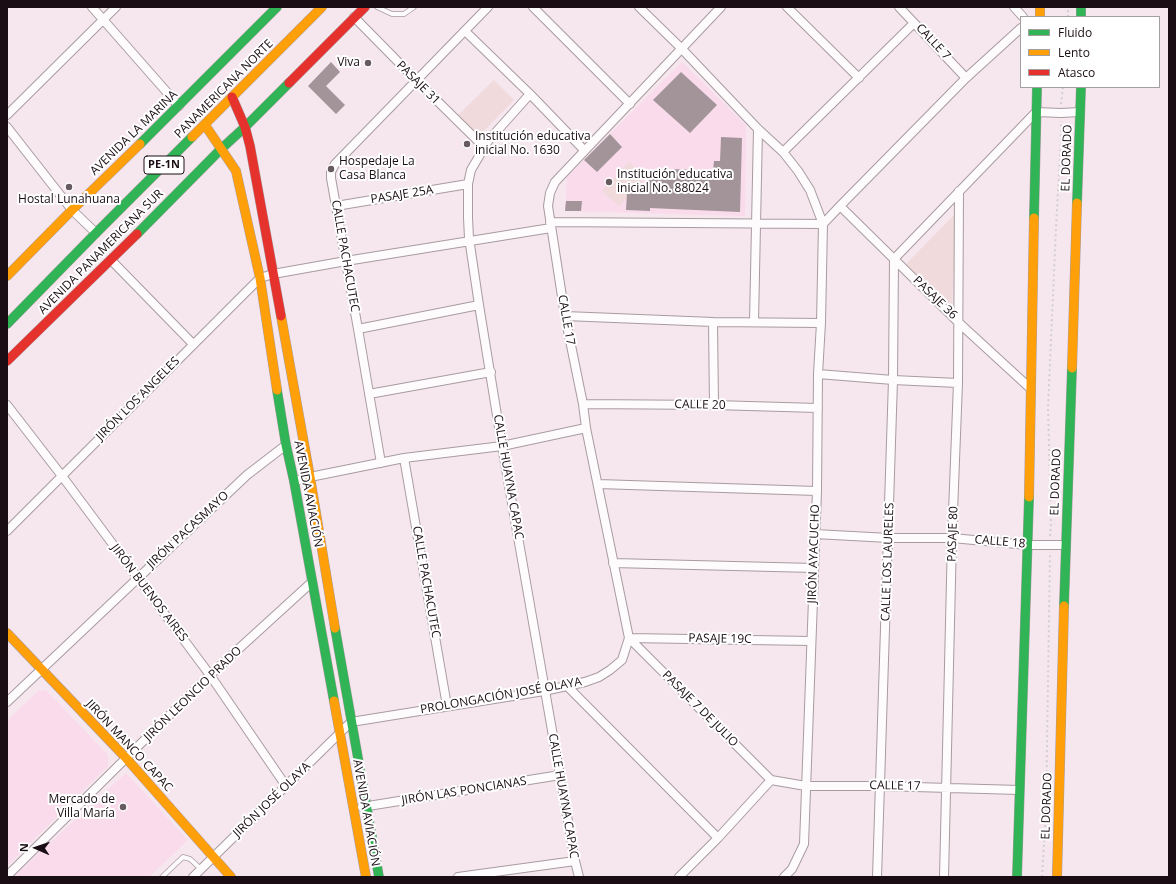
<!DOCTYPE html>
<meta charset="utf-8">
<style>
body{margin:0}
#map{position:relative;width:1176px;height:884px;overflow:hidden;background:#f6e6ee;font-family:"Open Sans",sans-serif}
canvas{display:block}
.frame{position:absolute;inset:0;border:8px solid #1a0e14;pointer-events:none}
.legend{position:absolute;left:1020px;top:16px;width:140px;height:72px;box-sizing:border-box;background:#fff;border:1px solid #a39fa1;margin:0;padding:5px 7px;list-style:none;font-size:12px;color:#1a0e14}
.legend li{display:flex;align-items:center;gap:8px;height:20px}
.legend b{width:20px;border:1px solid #a39fa1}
.north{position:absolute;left:16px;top:828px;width:40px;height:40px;-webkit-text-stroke:3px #fff;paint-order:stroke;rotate:272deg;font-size:11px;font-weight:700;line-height:16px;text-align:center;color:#1a0e14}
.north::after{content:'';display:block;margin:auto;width:14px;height:18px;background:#1a0e14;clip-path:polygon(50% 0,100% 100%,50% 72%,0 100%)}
</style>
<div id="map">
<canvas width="1176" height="884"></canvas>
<div class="frame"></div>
<ul class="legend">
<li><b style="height:5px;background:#30b455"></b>Fluido</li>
<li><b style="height:5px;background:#ff9f0a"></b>Lento</li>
<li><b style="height:5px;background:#e5322d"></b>Atasco</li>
</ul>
<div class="north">N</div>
</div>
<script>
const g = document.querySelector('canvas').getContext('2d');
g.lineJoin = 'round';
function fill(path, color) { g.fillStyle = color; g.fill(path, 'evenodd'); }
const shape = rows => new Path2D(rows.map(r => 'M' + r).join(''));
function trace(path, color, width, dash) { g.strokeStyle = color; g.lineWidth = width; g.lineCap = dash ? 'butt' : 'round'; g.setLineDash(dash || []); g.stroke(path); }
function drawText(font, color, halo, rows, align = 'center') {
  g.font = font + ' "Open Sans",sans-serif'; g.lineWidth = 4; g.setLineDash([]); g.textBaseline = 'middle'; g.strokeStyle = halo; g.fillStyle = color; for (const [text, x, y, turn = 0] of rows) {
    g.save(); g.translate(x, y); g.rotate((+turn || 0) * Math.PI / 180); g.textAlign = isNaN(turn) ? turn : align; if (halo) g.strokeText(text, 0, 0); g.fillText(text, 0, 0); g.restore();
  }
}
fill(shape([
 [682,62,746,125,745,216,565,211,567,177],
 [46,690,108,755,108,766,7,866,7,721,38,691],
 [126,773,188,840,149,877,13,877]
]), '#fadbeb');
fill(shape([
 [494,80,514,100,478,137,457,116],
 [629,162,647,177,619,206,602,191],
 [957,212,952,309,906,264]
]), '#f0dadb');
fill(shape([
 [331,62,340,72,326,86,345,105,336,114,308,86],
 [681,72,717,105,690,133,653,100],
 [610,134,622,147,597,172,584,160],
 [721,137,742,138,740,212,650,208,650,211,626,210,627,193,648,194,648,180,652,173,658,173,659,169,713,170,714,161,720,161],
 [566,201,582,201,581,211,565,211]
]), '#a29499');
const lane = shape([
 [377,7,392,14,404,14,414,7],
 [162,877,183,857,190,859,201,869]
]);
const street = shape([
 [92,7,179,106],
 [533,7,630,104],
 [639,7,681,48,758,129,783,152,798,171,810,190,823,224,821,323,818,374,817,491,804,844,792,869,784,877],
 [787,7,859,78],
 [899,7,966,78],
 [1014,7,1023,17],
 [354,17,416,80,484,147],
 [465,31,530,94,584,150],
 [530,94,488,141,471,170,468,184,468,218,469,238,479,305,502,446,575,861,579,877],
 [7,115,116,7],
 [7,127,72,210,96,233],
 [783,152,914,23],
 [336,206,468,184],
 [840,206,958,322,1031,389],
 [550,222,823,224,840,206,966,78,1021,28],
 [111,260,193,344],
 [565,316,713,322,821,323],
 [713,322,714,405],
 [754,322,758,129],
 [358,329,479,305],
 [818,374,893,380,958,383],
 [369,394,491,372],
 [583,404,714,405,818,408],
 [7,405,62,476,210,675,286,786],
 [404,458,447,706],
 [381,463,358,329,331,178,331,172,335,164,488,7],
 [294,481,310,477,404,458,502,446,586,428],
 [598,484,817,491],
 [7,531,260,278,273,274,346,261,551,228],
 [815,534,889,538,952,538,1028,545,1066,545],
 [613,563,814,568],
 [629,638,586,428,583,404,565,316,548,206,550,193,555,182,721,7],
 [629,638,771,780],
 [629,638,811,641],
 [567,686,718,838],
 [7,702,247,475,286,445],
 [771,780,806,786,880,786,1019,790],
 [362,807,560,775],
 [7,876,210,675,312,582],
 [193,877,351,722,544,691,585,682,599,677,610,670,622,660,629,638],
 [458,877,575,861],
 [679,877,718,838,771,780],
 [877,877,893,380,894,259,1036,112,1061,113,1080,112],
 [944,877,952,538,958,383,959,191]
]);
const fast = shape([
 [1081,7,1081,17],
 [140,144,277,7],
 [1077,203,1081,87],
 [1034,218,1037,87],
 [137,234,221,149,245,127,289,83],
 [7,324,96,233,192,137],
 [277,390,286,445,294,481,334,701],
 [1064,606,1072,368],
 [335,628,379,877],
 [1017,877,1029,497]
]);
const slow = shape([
 [1040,7,1040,17],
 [205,125,236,171,260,278,277,390],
 [192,137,322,7],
 [7,276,72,210,140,144],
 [281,316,310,477,335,628],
 [1072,368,1077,203],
 [1029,497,1034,218],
 [7,633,126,758,231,877],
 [334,701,366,877],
 [1057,877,1064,606]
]);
const jam = shape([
 [289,83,365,7],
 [232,97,245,127,250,146,281,316],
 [7,361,137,234]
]);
trace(lane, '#a89ba2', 5.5);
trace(street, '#a89ba2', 10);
trace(fast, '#a89ba2', 10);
trace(slow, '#a89ba2', 10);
trace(jam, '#a89ba2', 10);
trace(shape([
 [1068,17,1068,7],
 [1061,104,1063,87],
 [1050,536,1051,523,1048,408,1056,227,1061,138,1061,121],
 [1042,877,1046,813,1050,552]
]), '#d3cfd1', 2, [2, 3]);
trace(lane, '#fefbfc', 4);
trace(street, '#fefbfc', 8);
trace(fast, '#30b455', 9);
trace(slow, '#ff9f0a', 9);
trace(jam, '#e5322d', 9);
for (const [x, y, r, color] of [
 [368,63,4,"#675a60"],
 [467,144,4,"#675a60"],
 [331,169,4,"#675a60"],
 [609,182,4,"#675a60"],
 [69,187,4,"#675a60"],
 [123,807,4,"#675a60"]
]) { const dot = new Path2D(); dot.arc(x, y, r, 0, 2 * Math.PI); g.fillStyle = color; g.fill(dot); trace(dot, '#fff', 1.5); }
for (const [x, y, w] of [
 [164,165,40]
]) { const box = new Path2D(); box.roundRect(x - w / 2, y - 9, w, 18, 3); g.fillStyle = '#fff'; g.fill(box); trace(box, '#1a0e14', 1); }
drawText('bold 11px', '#1a0e14', null, [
 ["PE-1N",164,165]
]);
drawText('12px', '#1a0e14', '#fff', [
 ["CALLE 7",933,42,47],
 ["PASAJE 31",418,83,45],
 ["PANAMERICANA NORTE",224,89,-45],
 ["AVENIDA LA MARINA",134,133,-44],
 ["EL DORADO",1067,158,-88],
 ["PASAJE 25A",402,195,-9],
 ["AVENIDA PANAMERICANA SUR",101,252,-45],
 ["CALLE PACHACUTEC",345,256,80],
 ["PASAJE 36",935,298,44],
 ["CALLE 17",566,320,80],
 ["JIRÓN LOS ANGELES",138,399,-45],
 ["CALLE 20",700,405,1],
 ["CALLE HUAYNA CAPAC",508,477,80],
 ["EL DORADO",1056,482,-88],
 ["AVENIDA AVIACIÓN",308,494,79],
 ["JIRÓN PACASMAYO",188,530,-43],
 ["PASAJE 80",953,534,-88],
 ["CALLE 18",1000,542,5],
 ["JIRÓN AYACUCHO",814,554,-88],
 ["CALLE LOS LAURELES",888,562,-88],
 ["CALLE PACHACUTEC",426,582,80],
 ["JIRÓN BUENOS AIRES",149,593,53],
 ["PASAJE 19C",720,639,1],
 ["JIRÓN LEONCIO PRADO",193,694,-44],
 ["PROLONGACIÓN JOSÉ OLAYA",501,696,-10],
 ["PASAJE 7 DE JULIO",700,709,45],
 ["JIRÓN MANCO CAPAC",129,746,47],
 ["CALLE 17",895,786,1],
 ["JIRÓN LAS PONCIANAS",464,791,-9],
 ["CALLE HUAYNA CAPAC",563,796,80],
 ["JIRÓN JOSÉ OLAYA",272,800,-44],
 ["EL DORADO",1047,806,-88],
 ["AVENIDA AVIACIÓN",366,813,80]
]);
drawText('12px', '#1a0e14', '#fff', [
 ["Viva",360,63,"right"],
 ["Institución educativa",475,137],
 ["inicial No. 1630",475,151],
 ["Hospedaje La",339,162],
 ["Casa Blanca",339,176],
 ["Institución educativa",617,175],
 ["inicial No. 88024",617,189],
 ["Hostal Lunahuana",69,200,"center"],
 ["Mercado de",115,800,"right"],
 ["Villa María",115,814,"right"]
], 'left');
</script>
